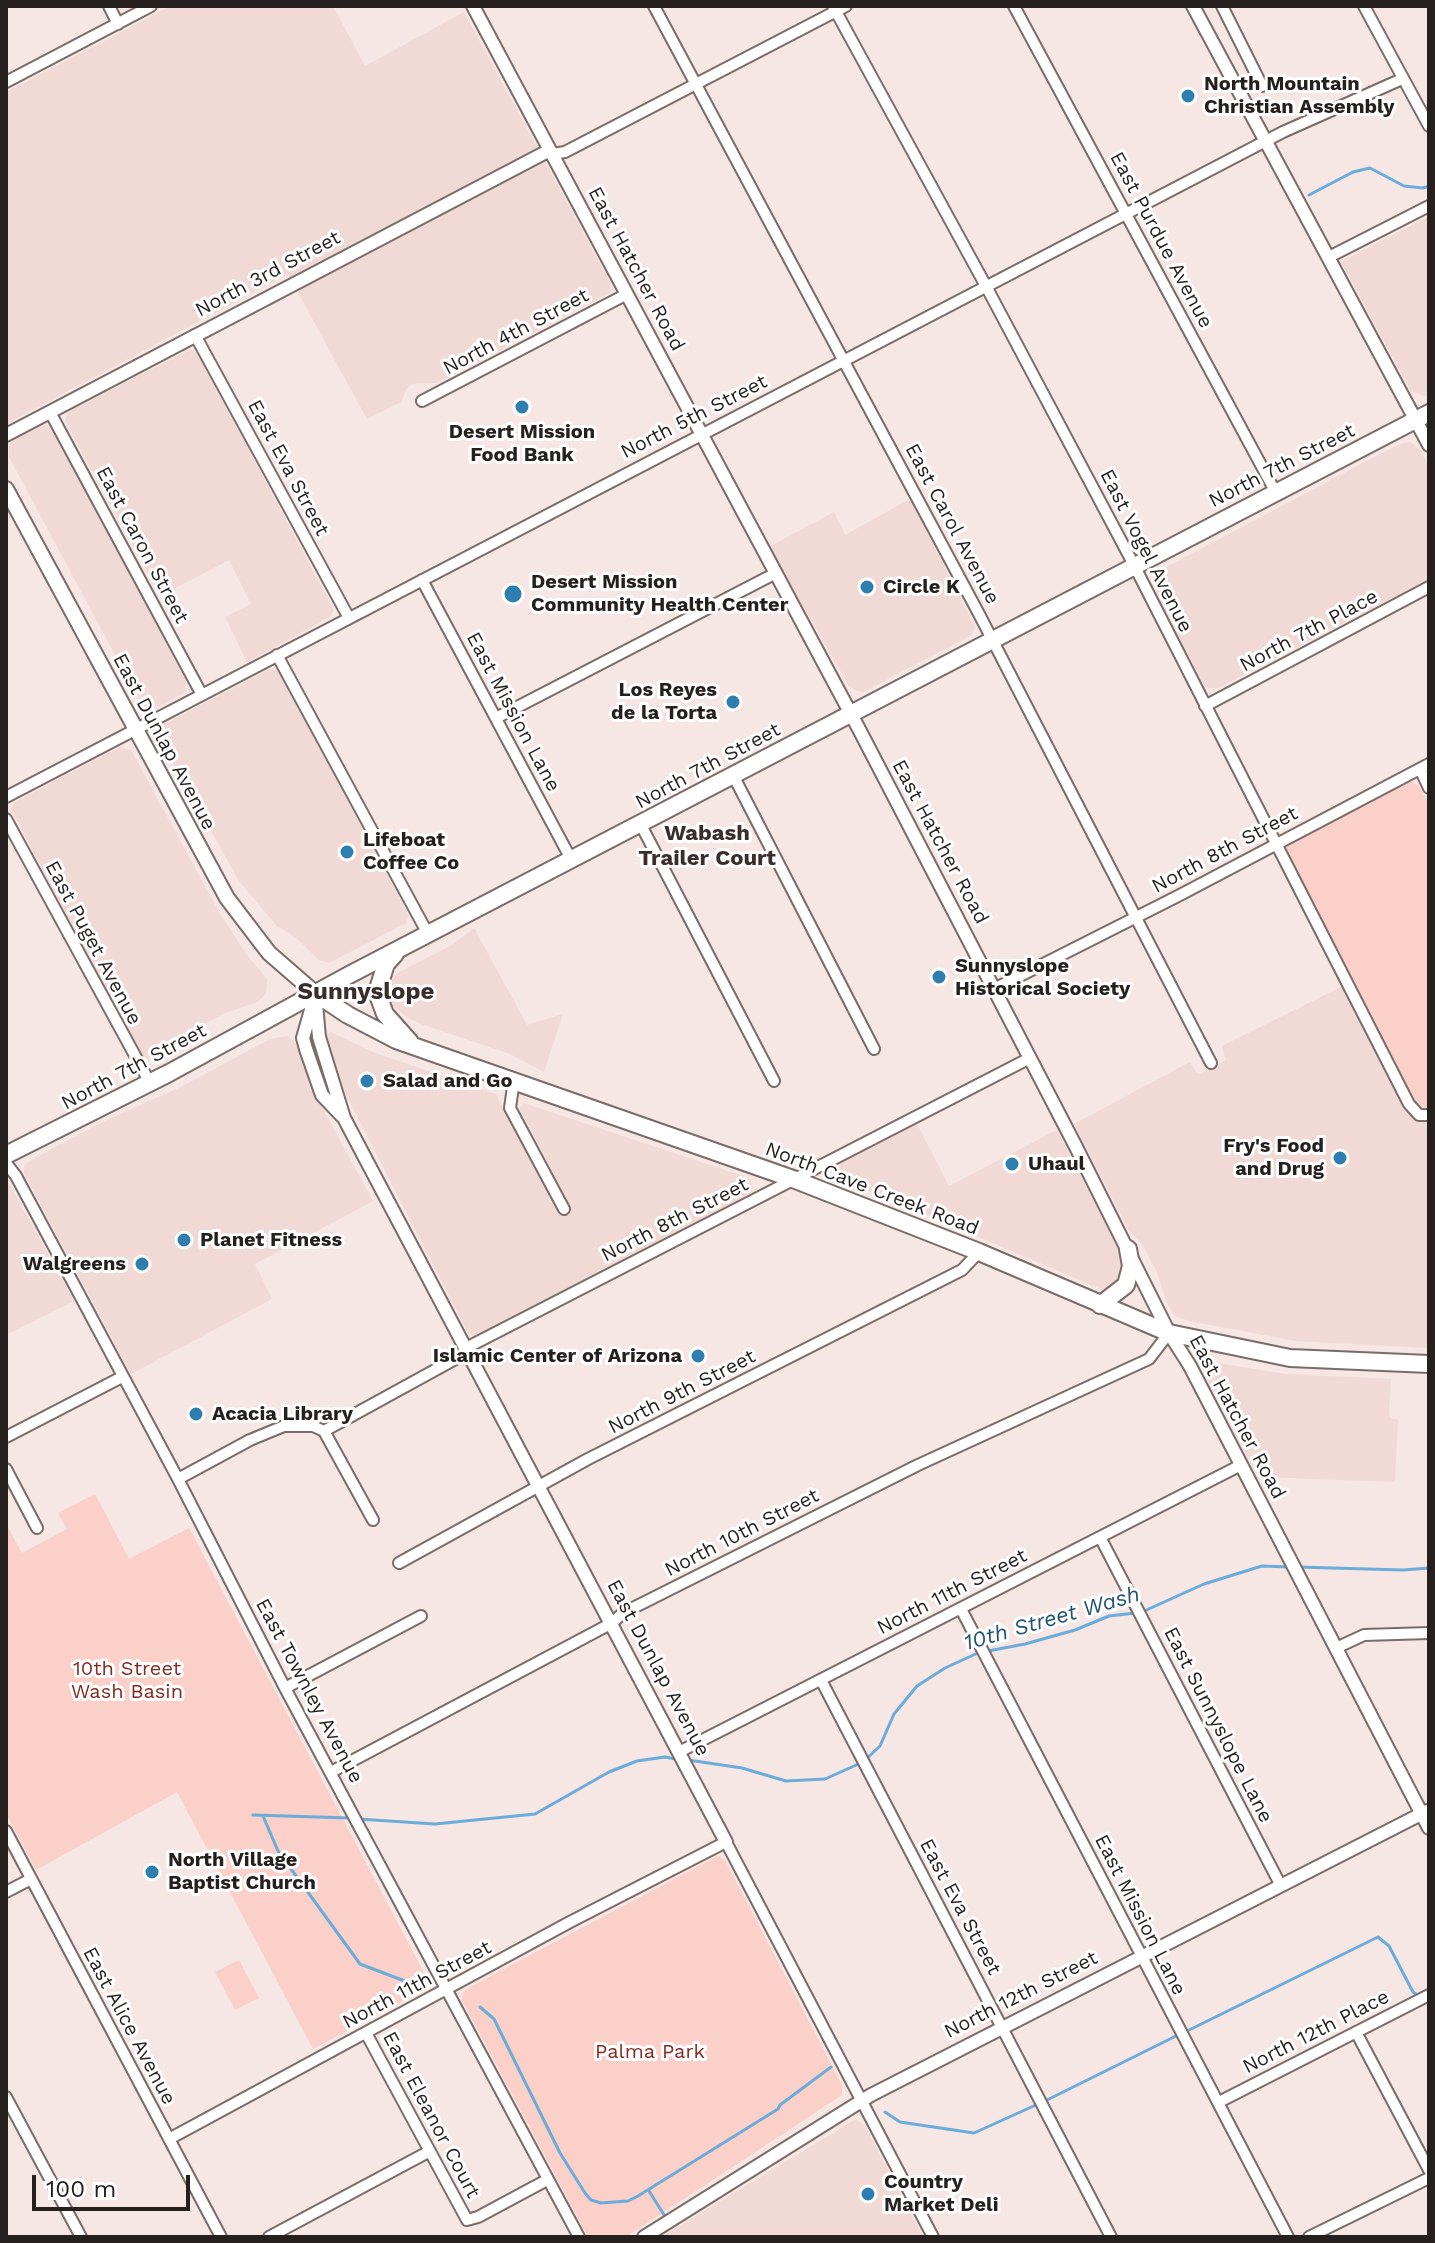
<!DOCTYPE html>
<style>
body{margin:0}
#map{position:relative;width:1435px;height:2243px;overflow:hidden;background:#f6e6e4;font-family:"Work Sans",sans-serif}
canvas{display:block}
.frame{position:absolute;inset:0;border:8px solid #251f1e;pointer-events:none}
.scale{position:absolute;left:32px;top:2175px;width:158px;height:36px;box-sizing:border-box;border:4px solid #251f1e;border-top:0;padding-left:10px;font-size:24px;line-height:28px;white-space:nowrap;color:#251f1e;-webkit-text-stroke:6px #fff;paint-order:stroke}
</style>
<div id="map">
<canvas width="1435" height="2243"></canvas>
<div class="frame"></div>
<div class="scale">100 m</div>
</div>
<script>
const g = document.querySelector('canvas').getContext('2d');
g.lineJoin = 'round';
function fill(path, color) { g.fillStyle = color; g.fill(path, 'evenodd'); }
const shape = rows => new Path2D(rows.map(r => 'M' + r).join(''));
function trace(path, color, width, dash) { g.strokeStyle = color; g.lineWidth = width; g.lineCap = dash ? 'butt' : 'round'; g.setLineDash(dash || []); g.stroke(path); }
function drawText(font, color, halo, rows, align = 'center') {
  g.font = font + ' "Work Sans",sans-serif'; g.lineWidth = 6; g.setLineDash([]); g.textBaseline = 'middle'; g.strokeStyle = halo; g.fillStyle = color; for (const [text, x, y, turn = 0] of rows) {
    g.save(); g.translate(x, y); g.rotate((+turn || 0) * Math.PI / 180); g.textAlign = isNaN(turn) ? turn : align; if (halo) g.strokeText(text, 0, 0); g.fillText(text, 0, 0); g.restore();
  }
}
fill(shape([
 [171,6,333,6,365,66,464,12,611,284,610,293,437,383,418,383,411,385,406,389,401,402,367,419,288,274,6,424,6,92],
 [1429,216,1429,395,1424,396,1411,391,1341,262],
 [192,349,197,353,334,610,330,617,247,662,225,617,251,604,229,560,160,596,65,421,67,413,74,408],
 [47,425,58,437,186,682,184,693,152,710,142,705,9,457,9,445,12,440,39,426],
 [1411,442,1421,451,1429,466,1429,579,1218,688,1208,688,1204,685,1151,584,1155,573,1382,453,1403,443],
 [910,499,975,627,972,635,863,692,857,691,849,686,769,547,834,512,845,535],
 [270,669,280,672,409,916,406,923,329,963,319,960,295,937,277,926,239,881,158,736,159,727],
 [120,747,131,750,219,912,246,954,267,979,266,993,258,1002,225,1013,195,1029,180,1042,147,1059,140,1055,11,809,15,802],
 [474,928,527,1025,563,1014,544,1072,510,1054,421,1024,407,1017,388,1002,385,987,392,976,452,945],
 [1341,987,1404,1110,1413,1118,1429,1122,1429,1348,1296,1341,1189,1321,1175,1316,1167,1303,1157,1272,1142,1244,1129,1231,1074,1124,1190,1062,1196,1072,1200,1074,1226,1060,1222,1046],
 [331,1032,375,1053,496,1094,558,1214,571,1208,521,1111,519,1108,524,1103,749,1178,753,1188,751,1193,479,1336,473,1336,468,1333,336,1075,325,1036],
 [288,1036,299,1047,318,1100,373,1201,255,1264,272,1299,131,1374,24,1173,24,1167,26,1163,98,1124,181,1087,270,1039],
 [917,1124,949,1186,1057,1130,1127,1266,1126,1279,1107,1290,1101,1289,840,1178,837,1170,841,1163],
 [6,1178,74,1301,6,1335],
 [1211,1362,1286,1374,1391,1379,1389,1416,1392,1419,1398,1419,1395,1482,1264,1477,1259,1479,1205,1376,1204,1366],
 [856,2119,865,2126,923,2237,661,2237]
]), '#f1d9d5');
fill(shape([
 [1409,780,1419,786,1429,805,1429,1109,1417,1104,1287,850,1288,843],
 [95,1494,129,1559,189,1528,431,1986,313,2049,177,1792,36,1870,6,1813,6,1524,22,1553,67,1529,58,1513],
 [718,1856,725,1860,842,2085,842,2095,626,2237,588,2237,462,2000,463,1994,466,1989],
 [239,1960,259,1998,235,2010,215,1972]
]), '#fad0c9');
trace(shape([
 [1309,195,1353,172,1370,168,1404,186,1423,188,1429,186],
 [1297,1567,1403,1570,1429,1568],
 [1142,1612,1204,1584,1262,1566,1289,1567],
 [988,1651,1025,1644,1075,1630,1109,1616,1135,1613],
 [688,1760,742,1768,786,1781,825,1779,863,1762,880,1746,894,1714,917,1686,945,1668,980,1652],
 [253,1815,350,1818],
 [263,1816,278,1851,360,1964,410,1983],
 [358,1819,435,1824,535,1814,609,1772,637,1761,665,1757,676,1759],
 [480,2007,494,2019,560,2153,585,2193,591,2200,601,2203,628,2201,638,2196,778,2109,780,2105,831,2067],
 [1185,2032,1378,1937,1389,1946,1413,1992,1419,1996],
 [1045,2101,1178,2035],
 [885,2112,900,2122,974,2133,1038,2104],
 [649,2191,666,2218]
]), '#6bacda', 3);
const minor = shape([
 [109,6,118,24],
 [654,6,979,614,1211,1063],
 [833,6,987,288,1135,567,1409,1104,1419,1115,1429,1115],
 [1014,6,1275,491],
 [1222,6,1262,86],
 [1364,6,1429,126],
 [6,82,151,6],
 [552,154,565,152,846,6],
 [1329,257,1429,206],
 [195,335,349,618],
 [422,401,627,294],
 [50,412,202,695],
 [422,580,572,861],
 [277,655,428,934],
 [1205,706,1429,587],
 [496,718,776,573],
 [1420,769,1429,788],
 [733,775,874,1049],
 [6,797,1283,132,1402,79],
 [6,819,150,1083],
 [641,825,774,1081],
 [994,989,1178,896,1429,764],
 [514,1080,510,1108,564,1209],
 [6,1163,16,1176,178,1479,285,1688,579,2237],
 [466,1348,1030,1058],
 [324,1431,373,1520],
 [6,1437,122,1377],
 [6,1469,37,1528],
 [178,1479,250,1440,284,1426,313,1426,324,1431,468,1352],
 [1100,1537,1281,1886],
 [399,1563,588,1459,962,1270,979,1252],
 [961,1609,1288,2237],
 [1336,1648,1364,1635,1429,1633],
 [821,1680,1111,2237],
 [285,1688,421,1616],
 [679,1752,1241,1465],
 [331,1772,612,1623,623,1613,918,1465,1149,1359,1169,1333],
 [6,1831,221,2237],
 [6,1892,31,1879],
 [1356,2032,1429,2170],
 [366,2033,467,2220,478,2217,547,2180],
 [6,2097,81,2237],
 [1219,2102,1429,1995],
 [169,2139,570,1922,726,1842,933,2237],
 [269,2237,430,2151],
 [1309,2237,1429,2178]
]);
const tertiary = shape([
 [473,6,860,731,1075,1145,1169,1333,1190,1366,1429,1828],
 [1193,6,1429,445],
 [6,435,550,150],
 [315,993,319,1037,344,1118,726,1842],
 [313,1003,303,1038,306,1049,322,1095,342,1116],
 [644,2237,871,2095,1427,1811]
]);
const secondary = shape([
 [6,489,227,898,269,953,315,993]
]);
const primary = shape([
 [395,954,386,964,377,992,385,1014,410,1042],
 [315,993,348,1015,396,1040,793,1179,979,1252,1169,1333,1290,1358,1429,1364],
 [6,1155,169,1073,349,975,1429,413],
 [1100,1305,1126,1285,1131,1266,1128,1249]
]);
trace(minor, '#796c69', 14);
trace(tertiary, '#796c69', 16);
trace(secondary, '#796c69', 18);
trace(primary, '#796c69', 20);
trace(minor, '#fff', 10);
trace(tertiary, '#fff', 12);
trace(secondary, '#fff', 14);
trace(primary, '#fff', 16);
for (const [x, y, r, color] of [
 [1188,96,8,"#2f7eb0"],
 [522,407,8,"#2f7eb0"],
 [867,587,8,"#2f7eb0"],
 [513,594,10,"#2f7eb0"],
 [733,702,8,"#2f7eb0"],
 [347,852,8,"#2f7eb0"],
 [939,977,8,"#2f7eb0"],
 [367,1081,8,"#2f7eb0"],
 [1340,1158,8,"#2f7eb0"],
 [1012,1164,8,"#2f7eb0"],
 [184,1240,8,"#2f7eb0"],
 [142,1264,8,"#2f7eb0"],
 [698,1356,8,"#2f7eb0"],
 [196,1414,8,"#2f7eb0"],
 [152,1872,8,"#2f7eb0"],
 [868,2194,8,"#2f7eb0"]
]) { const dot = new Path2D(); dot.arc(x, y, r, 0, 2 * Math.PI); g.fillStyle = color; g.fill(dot); trace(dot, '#fff', 3); }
drawText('bold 20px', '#251f1e', '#fff', [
 ["North Mountain",1204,84],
 ["Christian Assembly",1204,107],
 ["Desert Mission",522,432,"center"],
 ["Food Bank",522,455,"center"],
 ["Desert Mission",531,582],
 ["Community Health Center",531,605],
 ["Circle K",883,587],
 ["Los Reyes",717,690,"right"],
 ["de la Torta",717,713,"right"],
 ["Lifeboat",363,840],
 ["Coffee Co",363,863],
 ["Sunnyslope",955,966],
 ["Historical Society",955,989],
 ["Salad and Go",383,1081],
 ["Fry's Food",1324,1146,"right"],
 ["and Drug",1324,1169,"right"],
 ["Uhaul",1028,1164],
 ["Planet Fitness",200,1240],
 ["Walgreens",126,1264,"right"],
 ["Islamic Center of Arizona",682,1356,"right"],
 ["Acacia Library",212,1414],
 ["North Village",168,1860],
 ["Baptist Church",168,1883],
 ["Country",884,2182],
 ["Market Deli",884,2205]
], 'left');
drawText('20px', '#251f1e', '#fff', [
 ["East Purdue Avenue",1161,240,62],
 ["East Hatcher Road",636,269,62],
 ["North 3rd Street",268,274,-28],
 ["North 4th Street",516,332,-28],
 ["North 5th Street",694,417,-27],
 ["North 7th Street",1282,466,-27],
 ["East Eva Street",288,468,62],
 ["East Carol Avenue",952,524,62],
 ["East Caron Street",142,545,62],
 ["East Vogel Avenue",1146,551,63],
 ["North 7th Place",1309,631,-28],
 ["East Mission Lane",513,712,62],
 ["East Dunlap Avenue",164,742,62],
 ["North 7th Street",708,766,-28],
 ["East Hatcher Road",940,842,62],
 ["North 8th Street",1225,850,-28],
 ["East Puget Avenue",93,943,62],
 ["North 7th Street",134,1067,-28],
 ["North Cave Creek Road",872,1189,21],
 ["North 8th Street",675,1220,-27],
 ["North 9th Street",682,1392,-27],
 ["East Hatcher Road",1237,1417,62],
 ["North 10th Street",742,1533,-27],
 ["North 11th Street",952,1592,-27],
 ["East Dunlap Avenue",658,1668,62],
 ["East Townley Avenue",309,1691,62],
 ["East Sunnyslope Lane",1218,1725,63],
 ["East Eva Street",960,1907,62],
 ["East Mission Lane",1140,1915,63],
 ["North 11th Street",417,1985,-28],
 ["North 12th Street",1021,1995,-27],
 ["East Alice Avenue",129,2026,62],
 ["North 12th Place",1316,2032,-27],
 ["East Eleanor Court",431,2115,62]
]);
drawText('20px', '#842a22', '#fff', [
 ["10th Street",127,1669],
 ["Wash Basin",127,1692],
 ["Palma Park",650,2052]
]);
drawText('bold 22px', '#392e2c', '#fff', [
 ["Wabash",707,834],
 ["Trailer Court",707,859]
]);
drawText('italic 22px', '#225373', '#fff', [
 ["10th Street Wash",1052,1619,-16]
]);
drawText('bold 24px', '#392e2c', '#fff', [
 ["Sunnyslope",366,992]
]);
</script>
